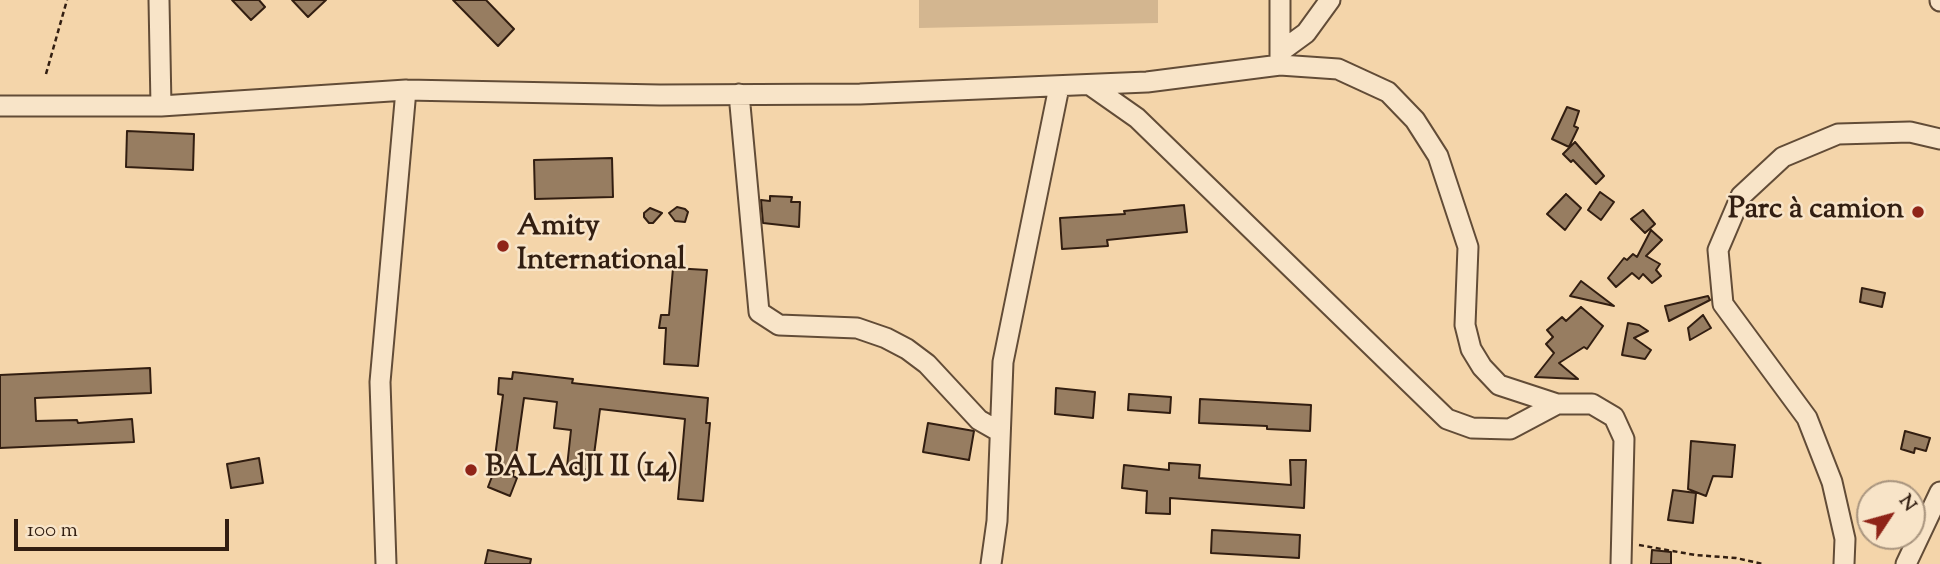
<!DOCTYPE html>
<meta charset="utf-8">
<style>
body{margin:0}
#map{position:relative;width:1940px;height:564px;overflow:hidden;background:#f4d5aa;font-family:"Sorts Mill Goudy",serif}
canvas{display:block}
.north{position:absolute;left:1856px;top:480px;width:70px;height:70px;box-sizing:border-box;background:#f8e4c8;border:2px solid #a9957f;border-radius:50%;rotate:54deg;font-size:19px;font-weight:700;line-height:28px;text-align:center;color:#321e11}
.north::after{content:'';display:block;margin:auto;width:24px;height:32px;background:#8f2418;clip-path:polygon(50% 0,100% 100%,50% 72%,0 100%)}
.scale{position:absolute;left:14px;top:519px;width:215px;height:32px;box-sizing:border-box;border:4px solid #321e11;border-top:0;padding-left:9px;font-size:21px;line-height:24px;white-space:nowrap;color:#321e11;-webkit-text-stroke:5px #f8e4c8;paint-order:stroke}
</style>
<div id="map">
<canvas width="1940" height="564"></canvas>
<div class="north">N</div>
<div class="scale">100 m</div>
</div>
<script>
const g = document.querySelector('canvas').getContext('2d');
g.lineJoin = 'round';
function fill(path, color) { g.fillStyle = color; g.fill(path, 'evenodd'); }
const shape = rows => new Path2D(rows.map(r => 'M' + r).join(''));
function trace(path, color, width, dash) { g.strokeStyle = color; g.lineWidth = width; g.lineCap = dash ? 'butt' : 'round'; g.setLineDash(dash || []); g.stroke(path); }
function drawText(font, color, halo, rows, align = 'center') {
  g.font = font + ' "Sorts Mill Goudy",serif'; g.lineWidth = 5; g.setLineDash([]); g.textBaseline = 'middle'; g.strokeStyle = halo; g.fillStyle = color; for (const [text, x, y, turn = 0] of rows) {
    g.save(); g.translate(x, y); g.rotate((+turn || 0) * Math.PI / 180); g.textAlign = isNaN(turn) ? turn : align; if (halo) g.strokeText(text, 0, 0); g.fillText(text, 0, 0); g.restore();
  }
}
fill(shape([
 [919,0,1158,0,1158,23,919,28]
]), '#d3b690');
const building = shape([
 [232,0,259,0,265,7,251,20,232,0],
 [292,0,326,0,308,17,292,0],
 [453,0,486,0,514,29,498,46,453,0],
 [1567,107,1579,111,1574,126,1578,128,1569,147,1552,139,1567,107],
 [127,131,194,134,193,170,126,167,127,131],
 [1575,142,1604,176,1596,184,1573,160,1571,162,1563,154,1575,142],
 [612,158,613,197,535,199,534,160,612,158],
 [1600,192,1614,202,1601,220,1588,210,1600,192],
 [1566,194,1581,208,1565,230,1547,214,1566,194],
 [770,196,792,197,791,202,800,202,799,227,763,223,761,200,770,201,770,196],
 [1184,205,1187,232,1107,240,1108,246,1062,249,1060,218,1125,214,1124,211,1184,205],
 [677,207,685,209,688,212,685,222,675,221,669,213,677,207],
 [650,208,662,213,653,223,649,223,644,217,644,213,650,208],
 [1643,210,1655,224,1645,233,1631,219,1643,210],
 [1651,230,1662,240,1646,256,1660,264,1656,270,1661,276,1652,283,1643,274,1639,279,1632,273,1616,287,1608,278,1624,258,1627,260,1633,254,1637,257,1651,230],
 [673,268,707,270,698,366,664,364,666,328,659,328,661,315,669,315,673,268],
 [1581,281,1614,306,1570,296,1581,281],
 [1862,288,1885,293,1882,307,1860,302,1862,288],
 [1708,296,1710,300,1669,321,1665,306,1708,296],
 [1581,307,1603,326,1587,349,1584,347,1559,363,1578,379,1535,377,1554,353,1546,344,1553,337,1547,330,1562,317,1566,321,1581,307],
 [1703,315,1711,328,1690,340,1688,328,1703,315],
 [1628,323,1639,325,1648,331,1634,338,1651,350,1645,359,1622,355,1628,323],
 [150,368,151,393,35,398,36,421,77,420,78,423,132,419,134,442,0,448,0,375,150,368],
 [513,372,573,379,572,383,708,398,706,423,710,423,703,501,678,499,685,419,600,409,592,470,567,467,571,430,554,428,557,402,524,398,513,476,517,478,510,496,488,487,499,458,495,457,503,395,498,394,499,378,512,379,513,372],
 [1056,388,1095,392,1093,418,1055,414,1056,388],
 [1129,394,1171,397,1170,413,1128,410,1129,394],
 [1200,399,1311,405,1310,431,1267,429,1267,426,1199,423,1200,399],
 [928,423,974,431,969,460,923,452,928,423],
 [1905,431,1930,438,1926,451,1915,448,1914,453,1901,449,1905,431],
 [1691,441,1735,445,1732,477,1713,476,1706,496,1688,489,1691,441],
 [259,458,263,483,231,488,227,464,259,458],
 [1290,460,1306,460,1304,508,1170,498,1170,514,1146,513,1147,491,1122,488,1124,465,1169,470,1169,463,1200,465,1199,478,1291,485,1290,460],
 [1673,490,1696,493,1693,523,1668,520,1673,490],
 [1212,530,1300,535,1299,558,1211,553,1212,530],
 [488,550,531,559,530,564,485,564,488,550],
 [1652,550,1671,552,1671,564,1651,564,1652,550]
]);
fill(building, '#977d61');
trace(building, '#321e11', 2);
const minor = shape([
 [159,0,161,106],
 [1940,0,1940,1],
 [1280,52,1306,33,1330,0],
 [1280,61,1280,0],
 [1090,85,1137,118,1447,419,1472,428,1510,429,1557,404],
 [739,94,759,312,779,325,857,328,886,338,907,349,927,364,979,420,1000,432],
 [0,106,161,106,406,90,660,95,860,94,1147,82,1280,65,1338,69,1388,92,1415,120,1438,156,1468,247,1465,325,1471,349,1482,367,1499,385,1557,404,1592,404,1614,417,1624,439,1621,564],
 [386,564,380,382,406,90],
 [991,564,997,521,1003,362,1059,87],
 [1844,564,1845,539,1832,482,1807,418,1723,304,1718,250,1741,196,1783,157,1838,134,1910,132,1940,139],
 [1906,564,1940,492]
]);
trace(minor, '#624c37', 23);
trace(shape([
 [46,74,67,0],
 [1639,545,1695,555,1736,558,1763,564]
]), '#321e11', 2.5, [5, 3.5]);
trace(minor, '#f8e4c8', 19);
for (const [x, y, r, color] of [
 [1918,212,7,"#8f2418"],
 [503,246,7,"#8f2418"],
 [471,470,7,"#8f2418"]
]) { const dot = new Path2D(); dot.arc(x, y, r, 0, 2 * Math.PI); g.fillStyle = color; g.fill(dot); trace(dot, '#f8e4c8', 2.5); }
drawText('bold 30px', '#321e11', '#f8e4c8', [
 ["Parc à camion",1904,212,"right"],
 ["Amity",517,229],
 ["International",517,263],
 ["BALAdJI II (14)",485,470]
], 'left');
</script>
